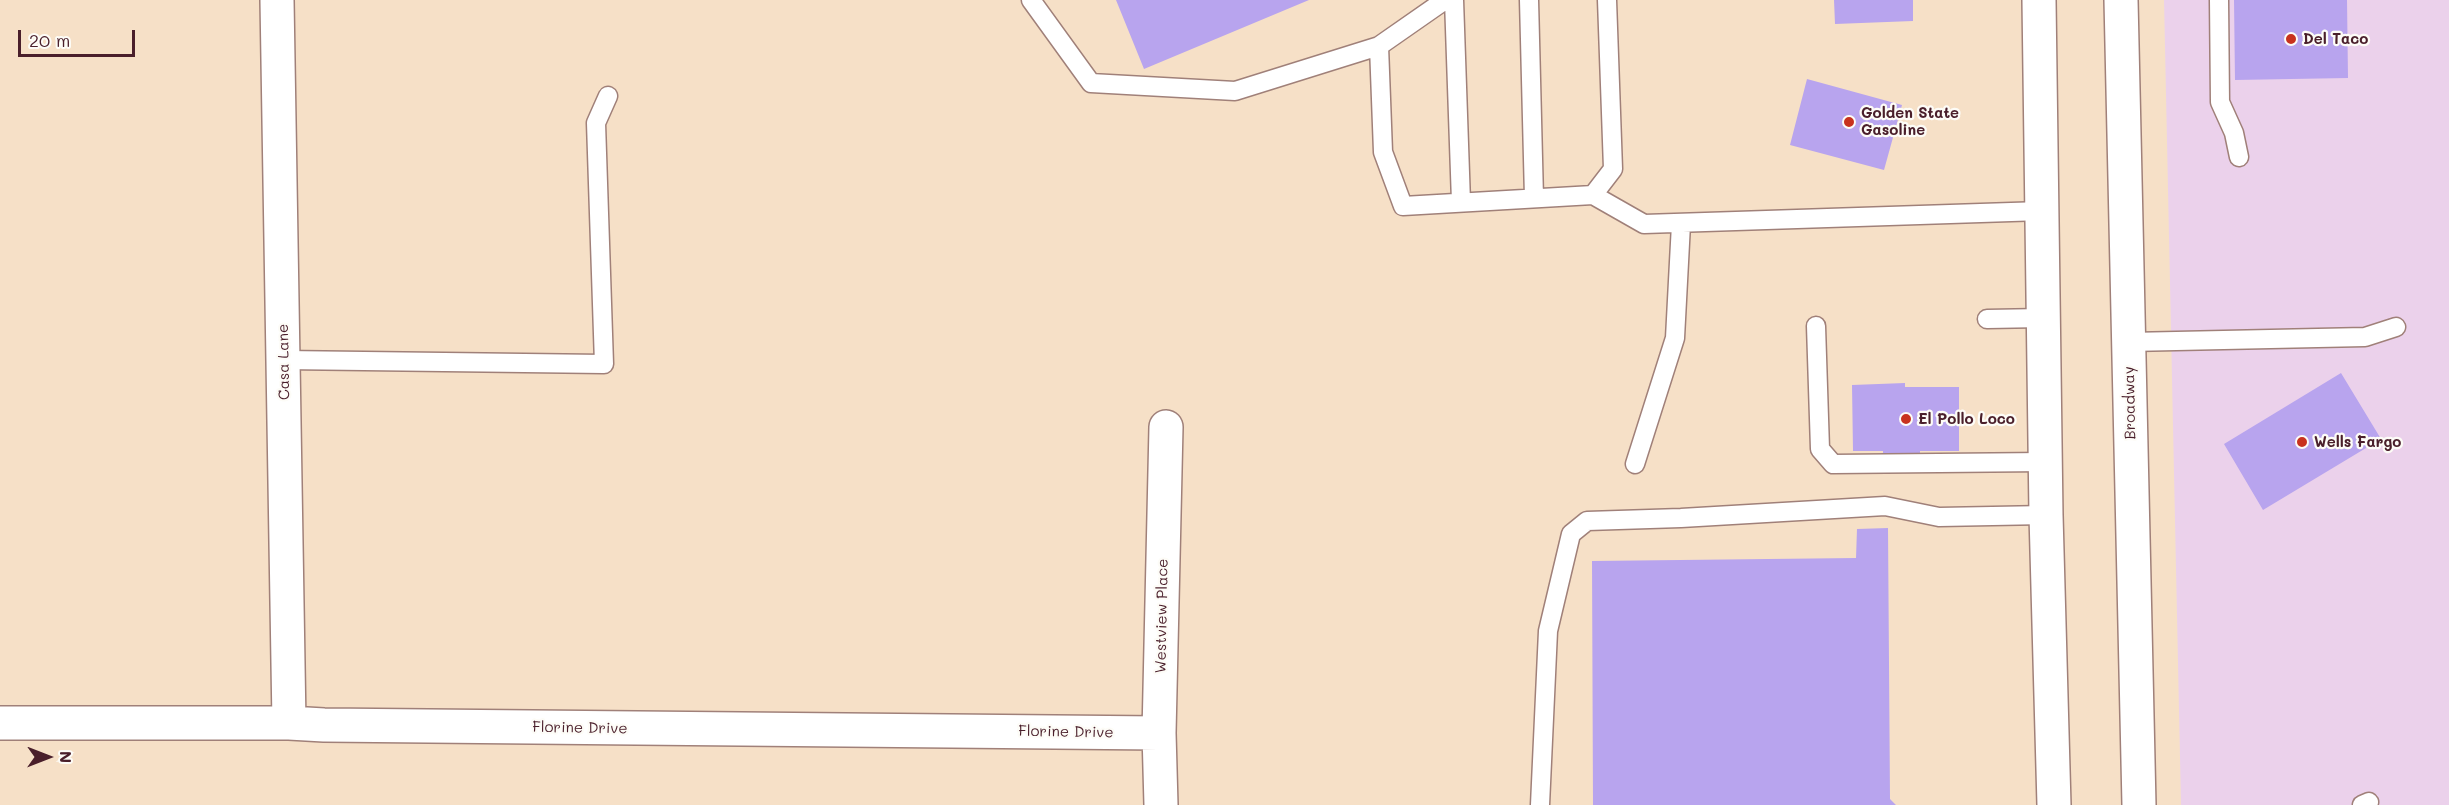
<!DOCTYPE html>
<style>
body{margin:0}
#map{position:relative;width:2449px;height:805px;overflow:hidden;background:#f6e0c7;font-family:Mali,sans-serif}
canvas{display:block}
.north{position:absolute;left:18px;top:727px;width:60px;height:60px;-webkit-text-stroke:4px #fdfcf7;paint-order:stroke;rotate:90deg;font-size:16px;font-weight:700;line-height:24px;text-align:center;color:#4a1f2b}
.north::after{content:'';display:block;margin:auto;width:21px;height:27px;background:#4a1f2b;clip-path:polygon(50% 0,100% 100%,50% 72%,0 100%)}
.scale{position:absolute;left:18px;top:30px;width:117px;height:27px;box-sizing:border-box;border:3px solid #4a1f2b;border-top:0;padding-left:8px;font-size:18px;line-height:21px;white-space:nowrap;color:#4a1f2b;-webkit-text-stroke:4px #fdfcf7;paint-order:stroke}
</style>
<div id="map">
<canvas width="2449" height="805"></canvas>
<div class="north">N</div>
<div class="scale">20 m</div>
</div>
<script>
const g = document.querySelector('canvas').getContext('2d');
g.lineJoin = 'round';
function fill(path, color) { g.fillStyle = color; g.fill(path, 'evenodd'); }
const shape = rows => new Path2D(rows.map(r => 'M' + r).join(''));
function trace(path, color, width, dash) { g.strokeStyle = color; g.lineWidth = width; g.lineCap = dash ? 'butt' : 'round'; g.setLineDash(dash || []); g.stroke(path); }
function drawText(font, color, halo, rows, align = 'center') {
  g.font = font + ' Mali,sans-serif'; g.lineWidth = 4.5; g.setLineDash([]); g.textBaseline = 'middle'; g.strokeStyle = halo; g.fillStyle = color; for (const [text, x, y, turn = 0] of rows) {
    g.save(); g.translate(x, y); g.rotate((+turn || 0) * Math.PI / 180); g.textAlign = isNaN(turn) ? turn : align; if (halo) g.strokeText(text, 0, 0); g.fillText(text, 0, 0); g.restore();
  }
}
fill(shape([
 [2164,0,2449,0,2449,805,2181,805]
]), '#ebd1eb');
fill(shape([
 [1116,0,1309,0,1144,69],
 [1834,0,1913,0,1913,21,1835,24],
 [2234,0,2347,0,2348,78,2235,80],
 [1807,79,1902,105,1884,170,1790,145],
 [2341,373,2381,439,2263,510,2224,444],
 [1905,383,1905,387,1959,387,1959,451,1920,451,1920,456,1883,457,1883,451,1853,451,1852,385],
 [1888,528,1890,799,1896,805,1593,805,1592,561,1856,558,1857,529]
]), '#b8a4ee');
const service = shape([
 [1031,0,1091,83,1235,91,1379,46],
 [1445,0,1379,46,1383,152,1403,206,1593,195,1644,224,2042,211],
 [1454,0,1461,202],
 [1529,0,1534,198],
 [2219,0,2220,102,2234,133,2239,157],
 [1593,195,1613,169,1607,0],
 [1987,319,2043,318],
 [1816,326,1820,449,1833,464,2045,462],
 [2129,342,2365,337,2396,327],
 [284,360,604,364,596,123,608,96],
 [1635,464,1675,338,1681,224],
 [1540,805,1548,631,1571,534,1587,521,1681,518,1885,506,1939,517,2046,515],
 [2362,805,2369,802]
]);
const minor = shape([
 [277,0,289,723],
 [0,723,289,723,324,725,1159,733],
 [1161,805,1159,733,1166,427]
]);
const primary = shape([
 [2039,0,2046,515,2054,805],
 [2121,0,2139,805]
]);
trace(service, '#a08079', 21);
trace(minor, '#a08079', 36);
trace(primary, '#a08079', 36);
trace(service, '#fff', 18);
trace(minor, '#fff', 33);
trace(primary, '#fff', 33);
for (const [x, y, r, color] of [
 [2291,39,6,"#c8321e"],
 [1849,122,6,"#c8321e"],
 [1906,419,6,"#c8321e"],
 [2302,442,6,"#c8321e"]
]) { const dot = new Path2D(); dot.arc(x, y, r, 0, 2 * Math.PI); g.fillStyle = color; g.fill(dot); trace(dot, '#fdfcf7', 2); }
drawText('bold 15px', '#4a1f2b', '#fdfcf7', [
 ["Del Taco",2303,39],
 ["Golden State",1861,113],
 ["Gasoline",1861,130],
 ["El Pollo Loco",1918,419],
 ["Wells Fargo",2314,442]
], 'left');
drawText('15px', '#4a1f2b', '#fdfcf7', [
 ["Casa Lane",284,362,-91],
 ["Broadway",2130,403,-91],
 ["Westview Place",1162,616,-89],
 ["Florine Drive",580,728,1],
 ["Florine Drive",1066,732,1]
]);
</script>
